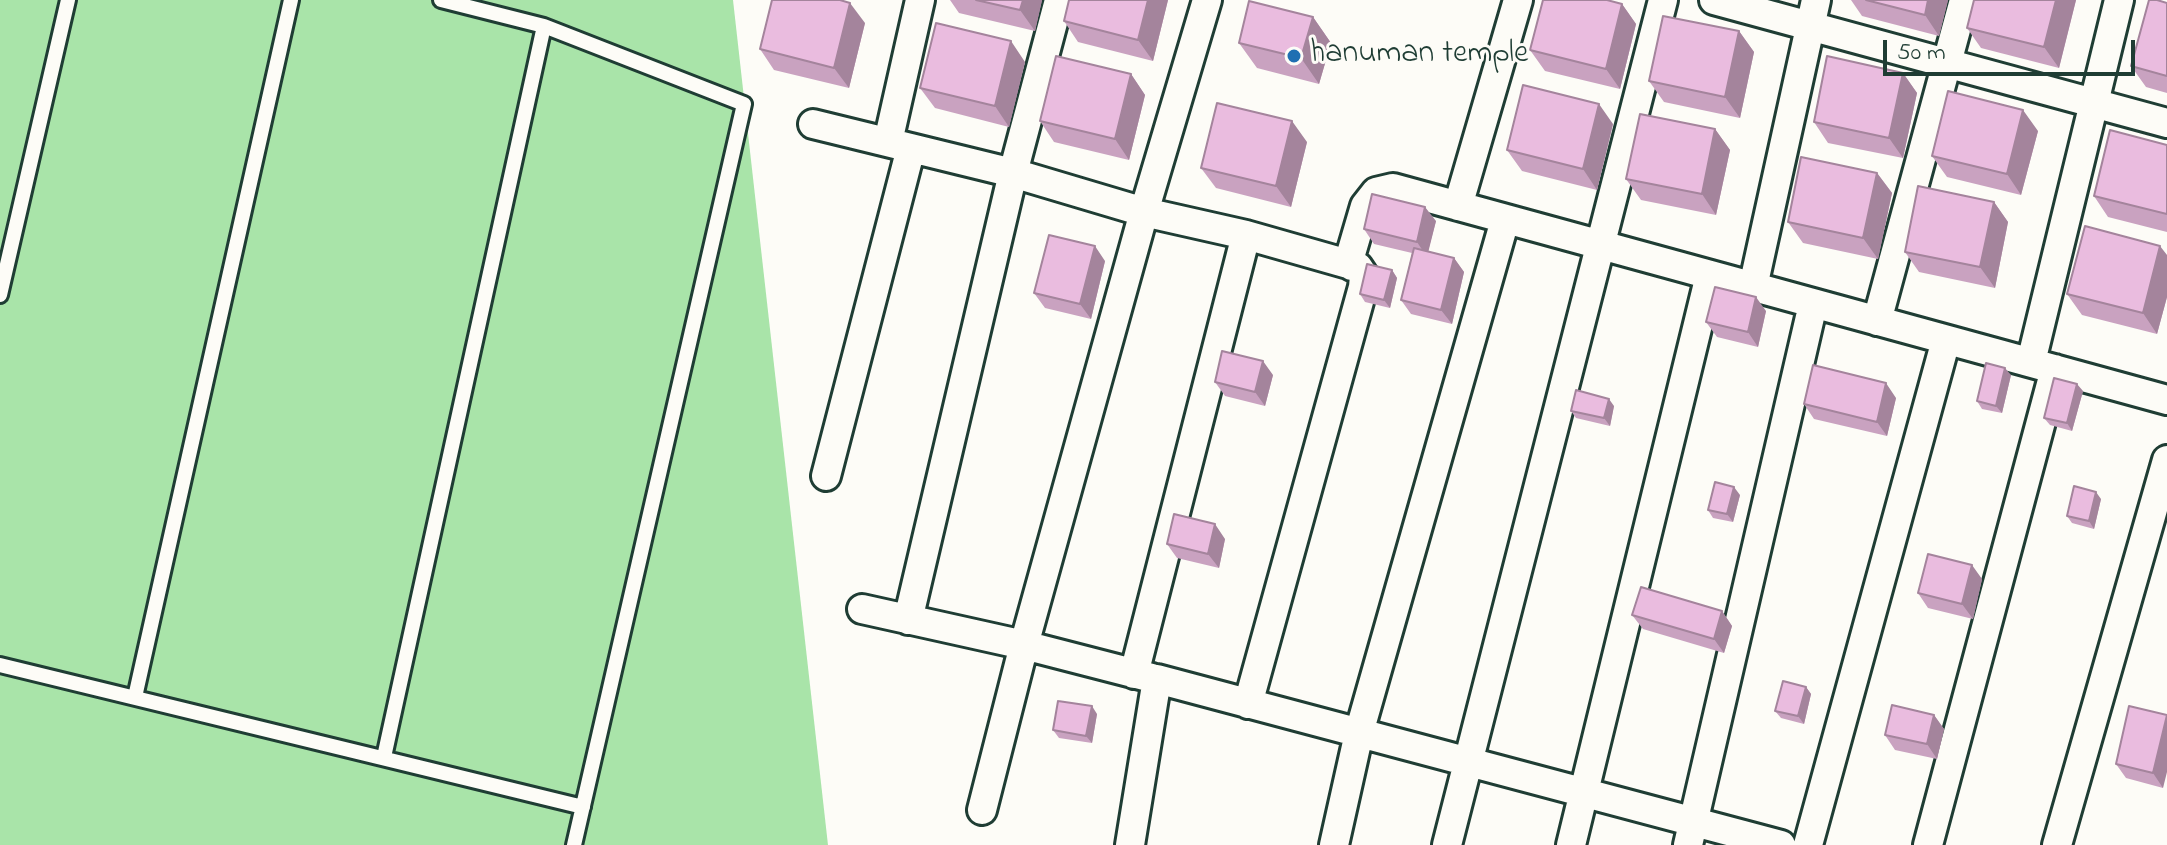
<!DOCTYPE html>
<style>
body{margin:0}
#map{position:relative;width:2167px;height:845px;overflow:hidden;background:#fdfcf7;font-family:"Indie Flower",sans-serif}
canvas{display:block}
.scale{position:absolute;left:1883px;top:40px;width:252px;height:36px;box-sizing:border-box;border:4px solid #1f3d34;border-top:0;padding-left:10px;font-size:24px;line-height:28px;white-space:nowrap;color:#1f3d34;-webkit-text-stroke:6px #fdfcf7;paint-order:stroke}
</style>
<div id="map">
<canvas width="2167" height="845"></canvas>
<div class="scale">50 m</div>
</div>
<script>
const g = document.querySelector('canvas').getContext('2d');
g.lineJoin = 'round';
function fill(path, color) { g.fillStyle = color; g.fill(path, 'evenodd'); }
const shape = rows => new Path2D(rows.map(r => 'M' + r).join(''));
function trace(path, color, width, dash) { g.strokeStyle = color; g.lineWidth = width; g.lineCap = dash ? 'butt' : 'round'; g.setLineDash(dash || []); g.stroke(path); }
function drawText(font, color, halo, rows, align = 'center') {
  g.font = font + ' "Indie Flower",sans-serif'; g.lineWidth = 6; g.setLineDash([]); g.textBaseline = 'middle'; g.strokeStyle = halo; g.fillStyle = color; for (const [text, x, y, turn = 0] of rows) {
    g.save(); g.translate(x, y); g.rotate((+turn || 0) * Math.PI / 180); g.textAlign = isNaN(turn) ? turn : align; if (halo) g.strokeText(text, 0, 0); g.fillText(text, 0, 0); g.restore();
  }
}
fill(shape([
 [0,0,733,0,828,845,0,845]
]), '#a9e4a9');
const lane = shape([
 [441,0,544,26,744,104,574,845],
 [0,295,68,0],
 [0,665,583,807],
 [135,697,291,0],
 [384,757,544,26]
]);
const street = shape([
 [1207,0,1144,212,1246,235,1348,264,1365,206,1376,192,1393,188,2167,400],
 [1714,0,2167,123],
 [813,124,1013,173,1144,212,1024,645,862,609],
 [888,142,920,0],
 [1458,206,1518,0],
 [1753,287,1816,0],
 [1877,321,1964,0],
 [2031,362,2119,0],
 [826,476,911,148],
 [908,620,1013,173,1059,0],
 [1134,674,1246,235],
 [1248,704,1363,287,1364,276,1358,267,1352,266],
 [982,810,1024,645,1152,678],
 [1130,845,1157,679,1781,845],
 [1334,845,1359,733,1505,220],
 [1447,845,1663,0],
 [1571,845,1710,275],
 [1688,845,1813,304],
 [1808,845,1946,340],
 [1928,845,2055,369],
 [2057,845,2167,460]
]);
trace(lane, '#1f3d34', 20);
trace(street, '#1f3d34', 34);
trace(lane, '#fdfcf7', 14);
trace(street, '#fdfcf7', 28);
fill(shape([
 [950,0,1042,0,1035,31,959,13],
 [1168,0,1153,61,1078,42,1064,21],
 [1851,0,1948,0,1939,36,1862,16],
 [1974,0,2076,0,2059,68,1981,48,1967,28],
 [2167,3,2167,93,2146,87,2131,66],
 [1622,4,1636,24,1620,89,1545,71,1530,50],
 [1313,17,1331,43,1319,84,1257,68,1239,43],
 [865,23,849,88,774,70,760,49],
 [1739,31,1754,52,1740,118,1664,102,1649,81],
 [1025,62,1009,127,935,108,920,88],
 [1903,73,1917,93,1903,158,1828,143,1814,122],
 [1131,74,1145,95,1129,160,1054,142,1040,121],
 [1613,124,1597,190,1522,171,1507,150],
 [1715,129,1730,150,1716,215,1641,200,1626,179],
 [2038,131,2021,195,1947,177,1932,156],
 [1307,142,1291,207,1216,188,1201,168],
 [2167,145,2167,232,2108,217,2094,196],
 [1877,173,1892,193,1878,259,1803,243,1788,222],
 [1994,202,2008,222,1995,288,1919,272,1905,252],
 [1436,221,1428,251,1454,258,1464,272,1452,324,1411,314,1401,300,1412,253,1374,244,1364,229],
 [2167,255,2167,297,2157,334,2082,315,2067,294],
 [1105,261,1091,319,1045,308,1034,293],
 [1392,270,1397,278,1390,308,1365,302,1360,294],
 [1766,311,1758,347,1717,337,1706,322],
 [1273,375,1265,406,1225,396,1215,382],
 [2011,375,2002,413,1982,409,1977,401],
 [2083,391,2072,431,2050,425,2044,418],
 [1896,398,1887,436,1814,419,1804,404],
 [1614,406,1610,426,1576,418,1571,411],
 [1740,495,1733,522,1713,518,1708,510],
 [2101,499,2094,529,2072,523,2067,516],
 [1225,539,1219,568,1177,558,1167,544],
 [1982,579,1973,619,1928,608,1918,593],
 [1722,611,1732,626,1724,653,1643,629,1632,615],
 [1806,687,1811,694,1804,724,1781,718,1775,711],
 [1097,714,1092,743,1059,738,1053,730],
 [1934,715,1944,729,1937,759,1895,750,1885,735],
 [2167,715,2163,788,2126,778,2116,764]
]), '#c9a2c0');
fill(shape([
 [1023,0,1042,0,1035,31,1020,10],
 [1148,0,1168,0,1153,61,1138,40],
 [1928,0,1948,0,1939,36,1925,15],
 [2056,0,2076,0,2059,68,2044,47],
 [850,3,865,23,849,88,834,68],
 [1622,4,1636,24,1620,89,1606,69],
 [1313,17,1331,43,1319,84,1301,58],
 [1739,31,1754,52,1740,118,1725,97],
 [1011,41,1025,62,1009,127,995,106],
 [1903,73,1917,93,1903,158,1889,138],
 [1131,74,1145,95,1129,160,1115,139],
 [1599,104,1613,124,1597,190,1583,169],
 [2023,110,2038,131,2021,195,2007,174],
 [1292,121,1307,142,1291,207,1276,186],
 [1715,129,1730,150,1716,215,1702,194],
 [1877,173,1892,193,1878,259,1863,238],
 [1994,202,2008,222,1995,288,1980,267],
 [1425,207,1436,221,1427,257,1417,242],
 [1095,246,1105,261,1091,319,1080,304],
 [2160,246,2167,255,2167,297,2157,334,2143,313],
 [1454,258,1464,272,1452,324,1441,310],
 [1392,270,1397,278,1390,308,1384,300],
 [1756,297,1766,311,1758,347,1748,332],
 [1263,361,1273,375,1265,406,1255,392],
 [2005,368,2011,375,2002,413,1996,406],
 [1886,383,1896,398,1887,436,1877,422],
 [2077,384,2083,391,2072,431,2067,423],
 [1609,399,1614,406,1610,426,1604,418],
 [1734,487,1740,495,1733,522,1727,514],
 [2096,492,2101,499,2094,529,2089,521],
 [1215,524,1225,539,1219,568,1208,554],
 [1972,565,1982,579,1973,619,1962,604],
 [1722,611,1732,626,1724,653,1714,639],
 [1806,687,1811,694,1804,724,1798,716],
 [1092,706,1097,714,1092,743,1086,736],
 [1934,715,1944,729,1937,759,1927,744],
 [2167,717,2167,772,2163,788,2153,773]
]), '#a4849c');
const building = shape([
 [772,0,840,0,850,3,834,68,760,49,772,0],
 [976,0,1023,0,1020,10,976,0],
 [1069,0,1148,0,1138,40,1064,21,1069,0],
 [1543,0,1607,0,1622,4,1606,69,1530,50,1543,0],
 [1866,0,1928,0,1925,15,1866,0],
 [1974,0,2056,0,2044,47,1967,28,1974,0],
 [2149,0,2157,0,2167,3,2167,76,2131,66,2149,0],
 [1249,1,1313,17,1301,58,1239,43,1249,1],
 [1663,16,1739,31,1725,97,1649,81,1663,16],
 [936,23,1011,41,995,106,920,88,936,23],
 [1056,56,1131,74,1115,139,1040,121,1056,56],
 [1827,56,1903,73,1889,138,1814,122,1827,56],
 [1523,85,1599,104,1583,169,1507,150,1523,85],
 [1948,91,2023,110,2007,174,1932,156,1948,91],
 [1217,103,1292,121,1276,186,1201,168,1217,103],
 [1640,114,1715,129,1702,194,1626,179,1640,114],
 [2110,130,2167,145,2167,214,2094,196,2110,130],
 [1801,157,1877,173,1863,238,1788,222,1801,157],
 [1918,186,1994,202,1980,267,1905,252,1918,186],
 [1372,194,1425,207,1417,242,1364,229,1372,194],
 [2085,226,2160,246,2143,313,2067,294,2085,226],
 [1049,235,1095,246,1080,304,1034,293,1049,235],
 [1414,248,1454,258,1441,310,1401,300,1414,248],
 [1367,264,1392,270,1384,300,1360,294,1367,264],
 [1715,287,1756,297,1748,332,1706,322,1715,287],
 [1222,351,1263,361,1255,392,1215,382,1222,351],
 [1986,363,2005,368,1996,406,1977,401,1986,363],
 [1813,365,1886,383,1877,422,1804,404,1813,365],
 [2054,378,2077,384,2067,423,2044,418,2054,378],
 [1576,390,1609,399,1604,418,1571,411,1576,390],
 [1715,482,1734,487,1727,514,1708,510,1715,482],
 [2074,486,2096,492,2089,521,2067,516,2074,486],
 [1174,514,1215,524,1208,554,1167,544,1174,514],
 [1928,554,1972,565,1962,604,1918,593,1928,554],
 [1641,587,1722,611,1714,639,1632,615,1641,587],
 [1783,681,1806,687,1798,716,1775,711,1783,681],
 [1058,701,1092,706,1086,736,1053,730,1058,701],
 [1892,705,1934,715,1927,744,1885,735,1892,705],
 [2129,706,2167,715,2153,773,2116,764,2129,706]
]);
fill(building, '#eabcdf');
trace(building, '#a4849c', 2);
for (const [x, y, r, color] of [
 [1294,56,8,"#1f6fb2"]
]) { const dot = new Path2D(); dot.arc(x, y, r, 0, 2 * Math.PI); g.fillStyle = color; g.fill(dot); trace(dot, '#fdfcf7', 3); }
drawText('32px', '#1f3d34', '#fdfcf7', [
 ["hanuman temple",1310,56]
], 'left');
</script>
